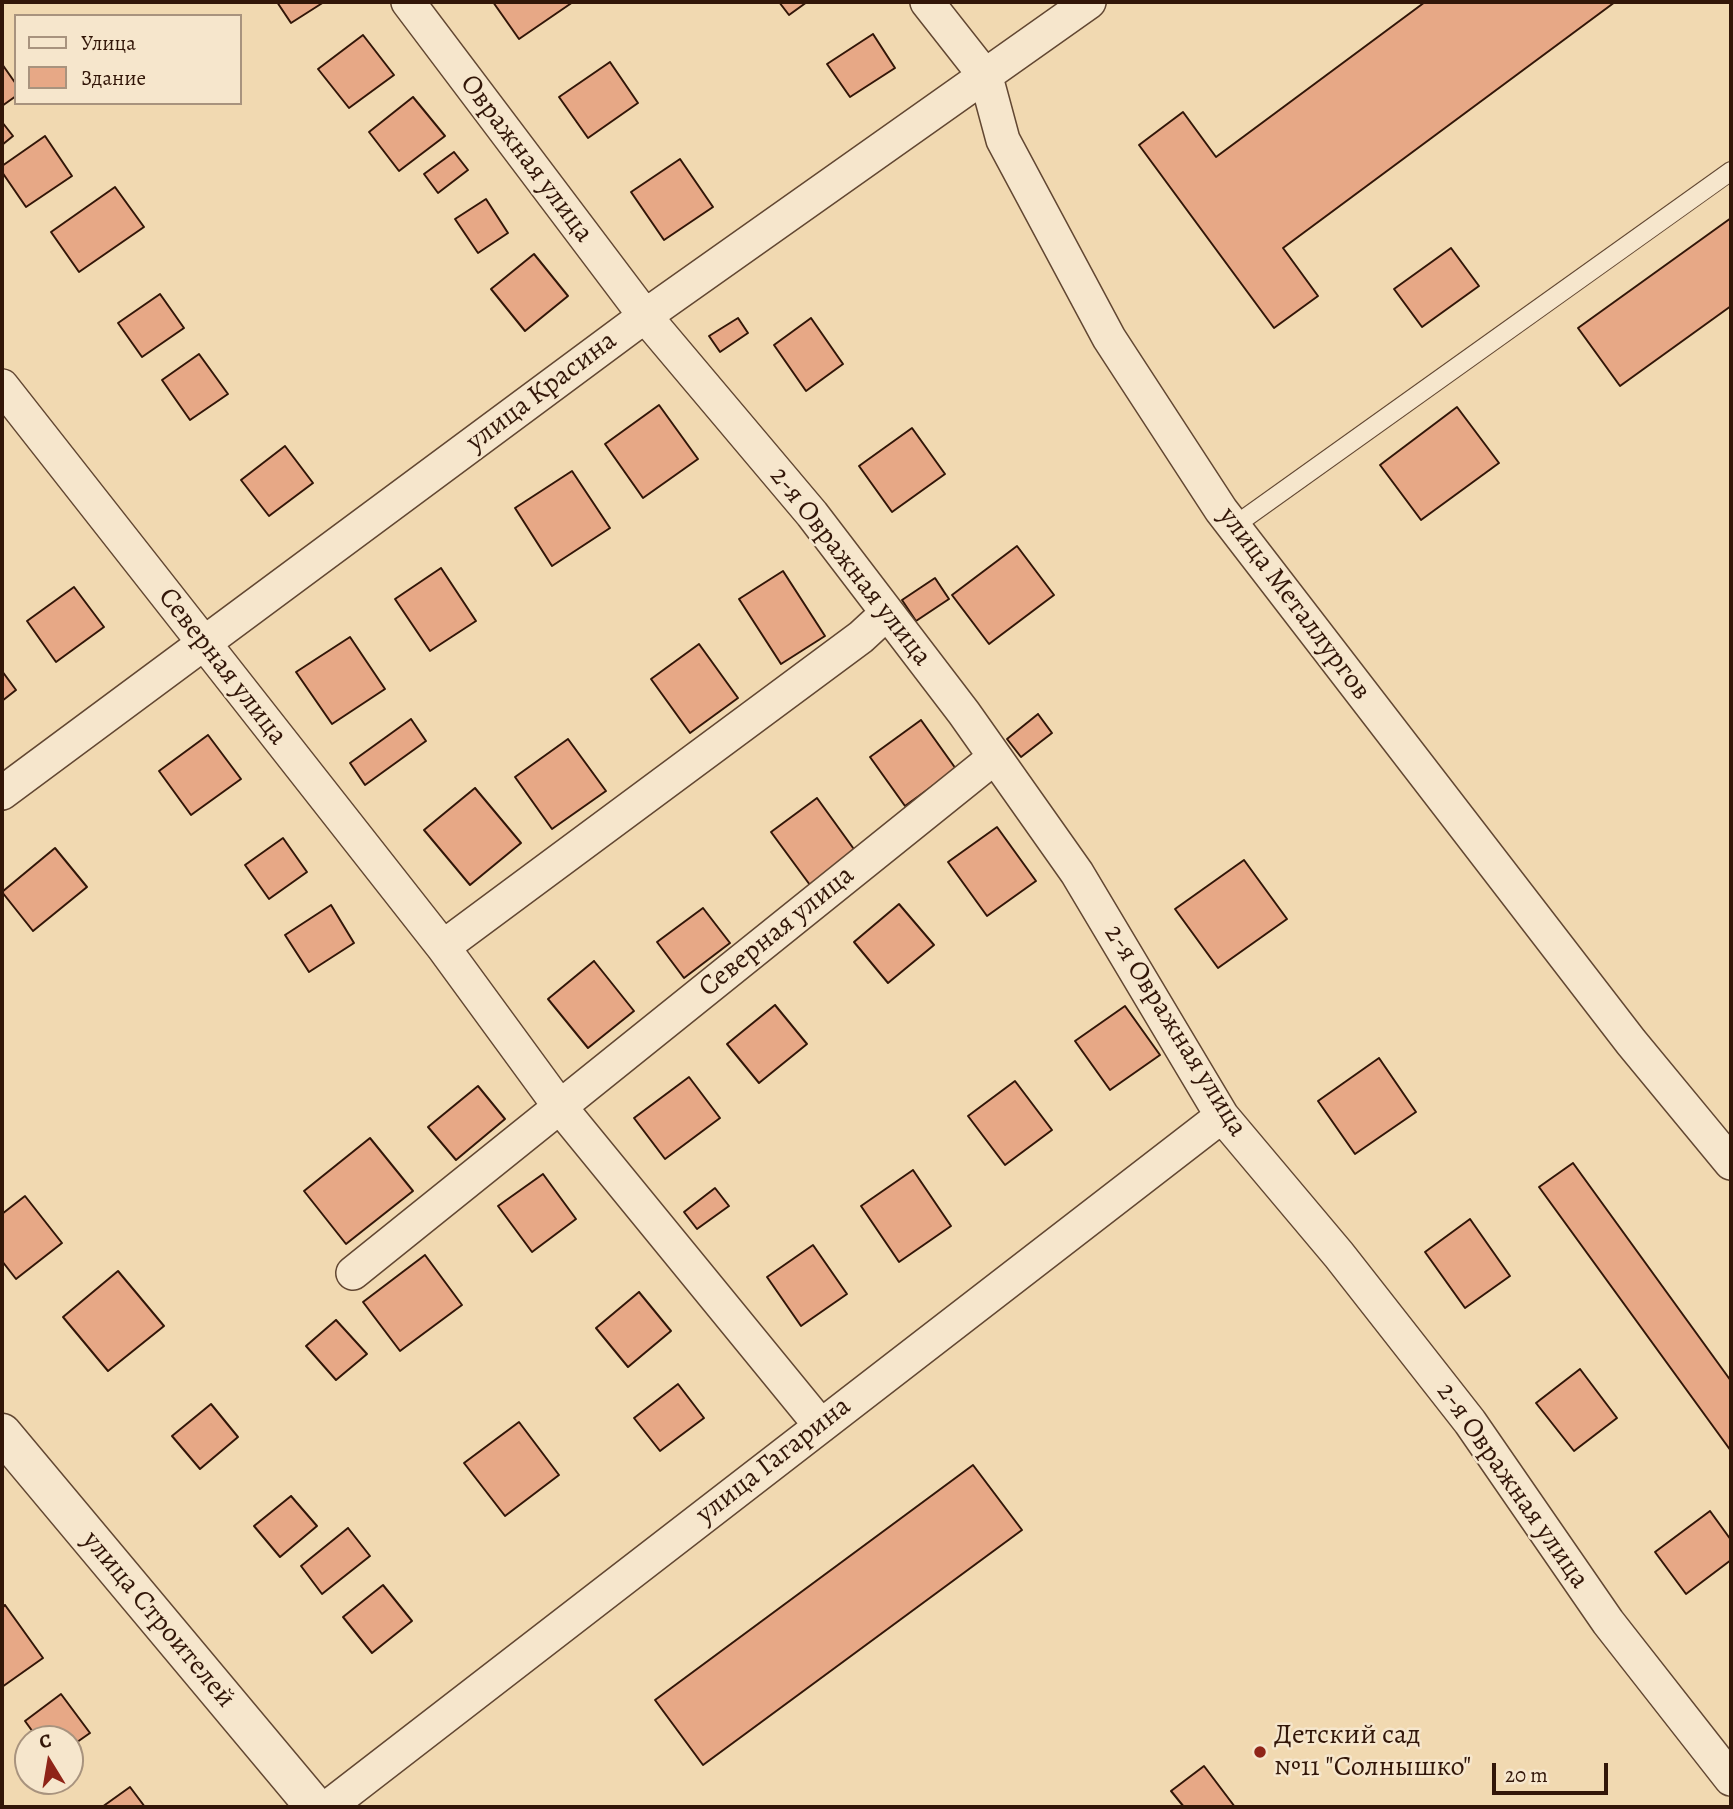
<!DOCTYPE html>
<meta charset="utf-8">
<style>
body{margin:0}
#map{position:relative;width:1733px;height:1809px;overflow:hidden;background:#f1d9b1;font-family:Alegreya,serif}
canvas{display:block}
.frame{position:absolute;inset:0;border:4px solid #321608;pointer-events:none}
.legend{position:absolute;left:14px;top:14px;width:228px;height:91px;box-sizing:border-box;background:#f6e6cc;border:2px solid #a8937e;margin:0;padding:9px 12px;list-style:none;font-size:21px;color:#321608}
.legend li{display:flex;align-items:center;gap:14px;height:35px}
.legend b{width:35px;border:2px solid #a8937e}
.north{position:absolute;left:14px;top:1725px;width:70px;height:70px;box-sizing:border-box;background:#f6e6cc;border:2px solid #a8937e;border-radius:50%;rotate:349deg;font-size:19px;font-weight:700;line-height:28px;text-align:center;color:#321608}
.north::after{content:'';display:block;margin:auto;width:24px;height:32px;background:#8f2418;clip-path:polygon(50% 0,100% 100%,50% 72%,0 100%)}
.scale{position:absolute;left:1492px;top:1763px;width:116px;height:32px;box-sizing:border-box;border:4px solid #321608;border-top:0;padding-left:9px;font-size:21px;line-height:24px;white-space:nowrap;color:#321608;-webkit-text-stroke:5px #f6e6cc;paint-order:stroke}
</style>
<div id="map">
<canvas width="1733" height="1809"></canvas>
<div class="frame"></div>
<ul class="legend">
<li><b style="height:9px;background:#f6e6cc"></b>Улица</li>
<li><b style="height:19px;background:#e7a886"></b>Здание</li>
</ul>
<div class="north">С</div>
<div class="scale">20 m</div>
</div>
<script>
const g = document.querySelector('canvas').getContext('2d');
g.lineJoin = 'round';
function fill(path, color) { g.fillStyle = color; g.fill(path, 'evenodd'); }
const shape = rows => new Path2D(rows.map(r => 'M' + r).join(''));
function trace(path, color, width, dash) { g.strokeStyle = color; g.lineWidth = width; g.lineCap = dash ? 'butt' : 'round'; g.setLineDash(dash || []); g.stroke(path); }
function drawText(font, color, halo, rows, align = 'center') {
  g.font = font + ' Alegreya,serif'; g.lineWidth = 5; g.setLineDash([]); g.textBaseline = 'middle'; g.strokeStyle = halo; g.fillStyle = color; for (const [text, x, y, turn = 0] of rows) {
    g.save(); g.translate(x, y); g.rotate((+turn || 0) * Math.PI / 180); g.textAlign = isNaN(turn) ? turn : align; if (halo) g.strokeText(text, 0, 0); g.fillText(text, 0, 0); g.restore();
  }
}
const building = shape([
 [277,2,324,2,291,23,277,2],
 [493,2,573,2,519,39,493,2],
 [779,2,807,2,789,15,779,2],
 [1425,2,1615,2,1283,248,1318,296,1274,328,1139,145,1183,112,1216,157,1425,2],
 [873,34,895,68,850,97,827,64,873,34],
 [363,35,394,75,349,108,318,69,363,35],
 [610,62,638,103,588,138,559,97,610,62],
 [2,64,16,84,16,96,2,106,2,64],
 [413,97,445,136,399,171,369,132,413,97],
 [2,122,13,136,2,145,2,122],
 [45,136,72,176,26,207,2,172,2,166,45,136],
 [454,152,468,170,438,193,424,174,454,152],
 [680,159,713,207,664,240,631,192,680,159],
 [115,187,144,227,79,272,51,232,115,187],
 [486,199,508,233,478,253,455,219,486,199],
 [1731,218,1731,306,1620,386,1578,328,1731,218],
 [1451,248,1479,286,1422,327,1394,289,1451,248],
 [534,254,568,296,525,331,491,289,534,254],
 [160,294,184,328,142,357,118,323,160,294],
 [738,318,748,333,720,352,709,336,738,318],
 [811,318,843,364,806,391,774,345,811,318],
 [199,354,228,394,190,420,162,380,199,354],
 [659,405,698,459,643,498,605,444,659,405],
 [1457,407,1499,463,1421,520,1380,465,1457,407],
 [912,428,945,474,892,512,859,466,912,428],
 [285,446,313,483,269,516,241,480,285,446],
 [572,471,610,528,552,566,515,508,572,471],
 [1017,546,1054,595,989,644,952,595,1017,546],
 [441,568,476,621,430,651,395,599,441,568],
 [783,571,825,636,781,664,739,599,783,571],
 [935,578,949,599,916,621,902,600,935,578],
 [74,587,104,627,56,662,27,621,74,587],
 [350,637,385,689,332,724,296,672,350,637],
 [699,644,738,698,690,733,651,679,699,644],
 [2,671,16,690,2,701,2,671],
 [1038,714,1052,733,1021,757,1007,739,1038,714],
 [411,719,426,741,365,785,350,763,411,719],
 [921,720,956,769,905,806,870,757,921,720],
 [208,735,241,779,191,815,159,771,208,735],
 [568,739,606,791,552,829,515,777,568,739],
 [475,788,521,843,470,885,424,830,475,788],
 [817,798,856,852,810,885,771,832,817,798],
 [997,827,1036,881,987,916,948,862,997,827],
 [283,838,307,872,269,899,245,865,283,838],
 [55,848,87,887,33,931,2,892,55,848],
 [1244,860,1287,919,1218,968,1175,909,1244,860],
 [899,904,934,945,888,983,854,942,899,904],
 [331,905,354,943,309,972,285,935,331,905],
 [703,908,730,943,684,978,657,942,703,908],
 [594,961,634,1011,588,1048,548,999,594,961],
 [775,1005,807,1044,759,1083,727,1044,775,1005],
 [1125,1006,1160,1055,1110,1090,1075,1041,1125,1006],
 [1379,1058,1416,1112,1355,1154,1318,1101,1379,1058],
 [689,1077,720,1118,665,1159,634,1118,689,1077],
 [1015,1081,1052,1130,1005,1165,968,1116,1015,1081],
 [478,1086,505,1119,456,1160,428,1127,478,1086],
 [370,1138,413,1191,346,1244,304,1191,370,1138],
 [1573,1163,1731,1381,1731,1451,1539,1187,1573,1163],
 [913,1170,951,1226,899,1262,861,1206,913,1170],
 [543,1174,576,1219,532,1252,498,1206,543,1174],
 [715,1188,729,1206,697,1229,684,1212,715,1188],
 [25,1196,62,1243,16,1279,2,1261,2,1214,25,1196],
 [1470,1219,1510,1276,1465,1308,1425,1252,1470,1219],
 [813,1245,847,1294,801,1326,767,1277,813,1245],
 [425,1255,462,1305,400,1351,363,1302,425,1255],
 [118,1271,164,1326,108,1371,63,1317,118,1271],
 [639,1292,671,1331,628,1367,596,1328,639,1292],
 [336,1320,367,1354,336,1380,306,1346,336,1320],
 [1580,1369,1617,1418,1574,1451,1536,1403,1580,1369],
 [678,1384,704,1418,660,1451,634,1418,678,1384],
 [211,1404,238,1437,200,1469,172,1436,211,1404],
 [519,1422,559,1475,505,1516,464,1463,519,1422],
 [973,1465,1022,1530,703,1765,655,1700,973,1465],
 [291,1496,317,1526,280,1557,254,1526,291,1496],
 [1710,1511,1731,1540,1731,1560,1686,1594,1655,1552,1710,1511],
 [348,1528,370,1556,322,1594,301,1566,348,1528],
 [383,1585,412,1621,372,1653,343,1617,383,1585],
 [5,1605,43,1658,2,1687,2,1608,5,1605],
 [61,1694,90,1733,70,1747,70,1739,38,1739,25,1721,61,1694],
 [1204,1766,1235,1807,1184,1807,1171,1791,1204,1766],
 [130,1787,145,1807,102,1807,130,1787]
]);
fill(building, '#e7a886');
trace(building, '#321608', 2);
const service = shape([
 [1234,526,1731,171]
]);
const minor = shape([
 [408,2,645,316,812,514,964,713,1077,873,1222,1116,1339,1255,1470,1422,1608,1622,1731,1779],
 [927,2,986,77,1003,140,1109,338,1221,510,1631,1042,1731,1163],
 [2,386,443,947,560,1107,821,1426],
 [2,793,645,316,1089,2],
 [443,947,861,637,887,613],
 [353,1273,995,757],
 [328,1807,1222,1116]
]);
const tertiary = shape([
 [2,1433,315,1807]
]);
trace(service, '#624732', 20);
trace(minor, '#624732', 36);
trace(tertiary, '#624732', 41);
trace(service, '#f6e6cc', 18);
trace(minor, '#f6e6cc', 33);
trace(tertiary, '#f6e6cc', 38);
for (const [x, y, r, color] of [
 [1260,1752,7,"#8f2418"]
]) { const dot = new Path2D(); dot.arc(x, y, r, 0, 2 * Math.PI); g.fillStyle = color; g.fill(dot); trace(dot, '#f6e6cc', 2.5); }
drawText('28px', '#321608', '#f6e6cc', [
 ["Овражная улица",526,159,53],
 ["улица Красина",542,392,-37],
 ["2-я Овражная улица",850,567,52],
 ["улица Металлургов",1294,604,53],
 ["Северная улица",222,667,52],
 ["Северная улица",777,932,-39],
 ["2-я Овражная улица",1175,1031,58],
 ["улица Гагарина",774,1461,-38],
 ["2-я Овражная улица",1512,1486,55],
 ["улица Строителей",158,1620,50]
]);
drawText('28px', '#321608', '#f6e6cc', [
 ["Детский сад",1274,1736],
 ["№11 \"Солнышко\"",1274,1768]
], 'left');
</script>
